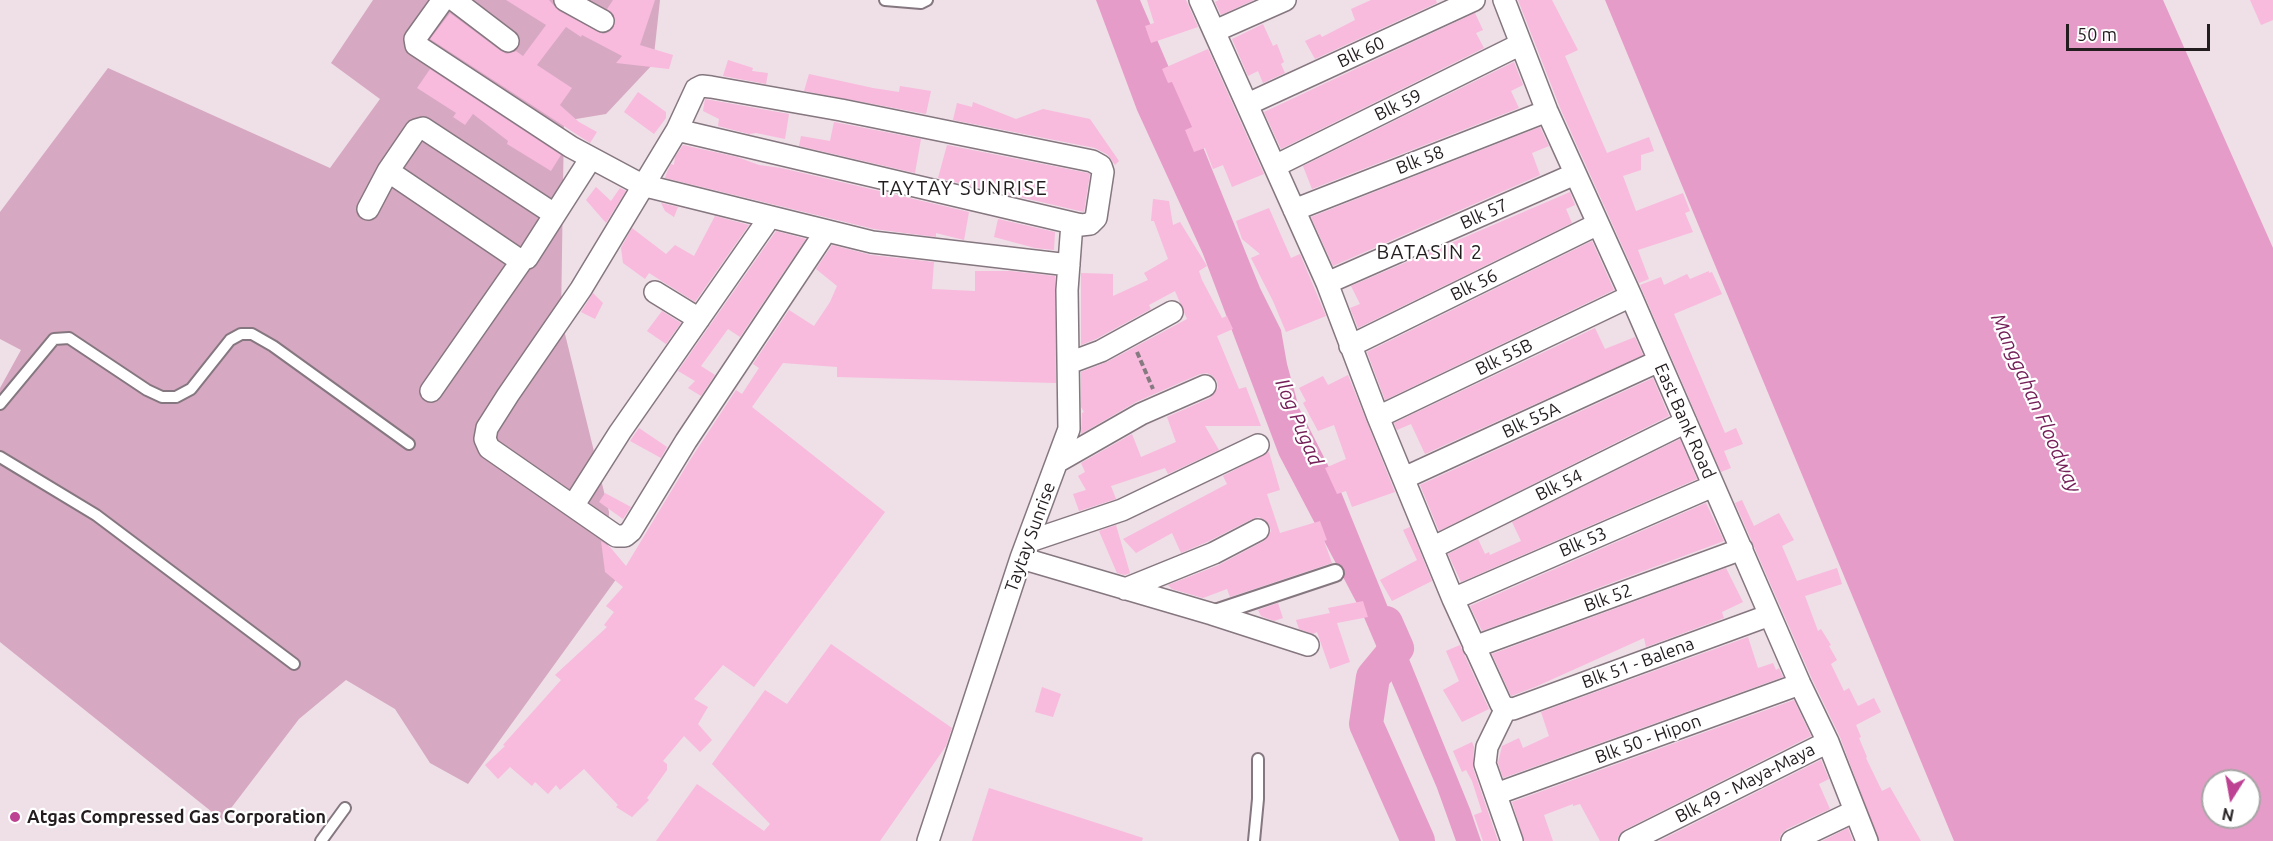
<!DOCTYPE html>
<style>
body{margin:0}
#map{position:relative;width:2273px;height:841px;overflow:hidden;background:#efdfe7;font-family:Ubuntu,sans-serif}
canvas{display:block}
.north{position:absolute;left:2201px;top:769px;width:60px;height:60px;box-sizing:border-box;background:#fff;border:2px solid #a7a5a6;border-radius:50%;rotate:191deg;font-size:16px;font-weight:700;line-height:24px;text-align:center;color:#231d20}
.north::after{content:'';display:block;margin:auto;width:21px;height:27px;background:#bd4293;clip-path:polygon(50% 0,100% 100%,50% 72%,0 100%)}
.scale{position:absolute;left:2066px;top:24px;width:144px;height:27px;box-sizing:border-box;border:3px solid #231d20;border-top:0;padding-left:8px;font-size:18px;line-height:21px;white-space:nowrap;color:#231d20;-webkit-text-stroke:4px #fff;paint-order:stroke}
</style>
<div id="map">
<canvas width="2273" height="841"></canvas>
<div class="north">N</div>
<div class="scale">50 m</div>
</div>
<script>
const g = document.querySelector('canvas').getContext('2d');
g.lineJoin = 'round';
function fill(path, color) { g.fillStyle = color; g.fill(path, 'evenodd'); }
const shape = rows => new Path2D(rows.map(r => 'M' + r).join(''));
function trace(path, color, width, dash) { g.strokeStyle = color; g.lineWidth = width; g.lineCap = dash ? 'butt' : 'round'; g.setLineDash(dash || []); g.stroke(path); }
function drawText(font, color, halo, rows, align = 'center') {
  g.font = font + ' Ubuntu,sans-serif'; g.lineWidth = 4.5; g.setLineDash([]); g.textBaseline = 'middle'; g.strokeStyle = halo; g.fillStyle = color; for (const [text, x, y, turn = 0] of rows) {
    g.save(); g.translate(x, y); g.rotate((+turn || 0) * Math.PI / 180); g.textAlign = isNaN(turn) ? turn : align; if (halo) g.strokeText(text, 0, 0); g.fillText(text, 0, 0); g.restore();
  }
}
fill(shape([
 [373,0,660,0,653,64,606,114,564,121,561,318,609,512,607,569,617,578,468,784,430,763,395,709,346,680,299,719,222,820,0,642,0,388,21,350,0,339,0,212,108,68,330,168,380,99,331,63]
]), '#d6a8c2');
fill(shape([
 [1096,0,1140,0,1203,147,1260,288,1281,330,1287,364,1299,408,1339,487,1470,809,1481,841,1456,841,1437,788,1363,615,1279,455,1203,254,1137,110],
 [1605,0,2163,0,2273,248,2273,841,1954,841],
 [2213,781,2249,781,2249,817,2213,817]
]), '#e69cc8');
trace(shape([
 [1386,623,1397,648,1373,677,1366,724,1418,841]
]), '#e69cc8', 34);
fill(shape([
 [506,0,549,0,559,11,603,34,609,32,614,27,614,15,607,9,613,0,655,0,640,45,673,55,669,69,616,63,622,56,582,35,581,37,566,27,537,65,572,88,560,105,579,122,597,132,590,143,430,39,450,13,501,51,507,54,516,51,523,56,546,25],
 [1147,0,1186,0,1198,27,1151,43,1145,26,1154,23],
 [1219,0,1254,0,1221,15,1215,2],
 [1371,0,1436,0,1437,3,1315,59,1305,41,1320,34,1322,37,1355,20,1351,9],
 [1518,0,1552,0,1578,50,1565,56,1607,153,1649,137,1654,151,1641,155,1641,170,1623,176,1636,211,1683,193,1690,211,1685,213,1693,232,1638,250,1649,279,1639,283,1561,110],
 [2250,0,2273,0,2273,20,2261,25],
 [1475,13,1483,30,1476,33,1484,48,1281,149,1264,112],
 [1263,24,1273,46,1277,44,1284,62,1281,64,1285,73,1263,83,1258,71,1248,76,1232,39],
 [1208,49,1264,174,1232,187,1223,165,1213,169,1205,148,1194,152,1185,130,1192,127,1172,82,1168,83,1162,69],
 [728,60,753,68,752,71,768,73,766,84,723,76],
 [1514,62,1523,85,1511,91,1519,108,1312,189,1303,166],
 [430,69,561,155,551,171,507,144,508,141,473,114,465,125,453,117,456,113,417,88],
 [809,74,873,88,899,92,900,86,931,91,926,114,804,91],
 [638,92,666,112,666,118,654,134,624,112],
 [705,99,789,114,785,139,756,133,749,134,718,126,719,119,703,111],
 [973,102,1016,119,1043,109,1090,119,1119,161,1115,165,1108,155,1095,148,953,120,957,103,972,107],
 [834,122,921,139,915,173,799,146,801,136,830,141],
 [1540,127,1549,146,1532,153,1540,175,1333,266,1311,217],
 [683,145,737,157,759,165,781,168,969,212,964,240,936,233,936,237,874,229,665,178,667,172,671,164,674,165,675,157],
 [947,145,1088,173,1090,174,1084,212,938,178],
 [596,187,611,201,620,188,626,191,606,223,586,200],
 [1570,192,1575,205,1566,209,1572,223,1358,328,1350,308,1360,304,1351,286],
 [1153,199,1169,201,1173,225,1180,222,1207,266,1199,271,1202,280,1222,318,1227,316,1233,329,1217,336,1239,389,1246,387,1261,426,1205,426,1219,450,1168,474,1165,468,1111,486,1116,499,1079,511,1073,494,1086,490,1078,476,1085,472,1081,463,1132,434,1141,457,1176,442,1167,417,1210,398,1218,388,1217,381,1213,376,1207,373,1200,374,1136,402,1081,434,1082,413,1084,412,1081,407,1081,372,1107,362,1187,319,1175,291,1149,305,1151,309,1096,339,1081,345,1081,273,1113,274,1113,296,1148,280,1144,273,1168,259,1154,221,1151,221],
 [661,203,678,207,674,217,665,211],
 [1269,208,1291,258,1300,254,1326,316,1286,332,1273,301,1251,258,1260,254,1242,239,1236,221],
 [715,216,749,225,695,302,649,273,645,279,623,263,621,248,632,228,666,254,675,245,694,256],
 [998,219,1055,232,1054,250,1035,248,994,237],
 [776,231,806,239,740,337,728,329,701,366,715,375,701,396,688,388,695,381,678,371],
 [1592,241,1614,290,1385,400,1367,352],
 [832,245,871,255,934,262,932,289,975,291,975,271,1010,271,1055,276,1056,383,837,377,837,367,783,363,752,407,885,512,754,687,723,665,694,699,708,707,698,724,712,740,700,752,684,736,663,761,667,764,667,770,647,798,649,800,632,817,616,807,618,805,584,769,560,790,556,785,548,794,535,782,532,786,510,767,498,779,485,765,505,746,503,745,561,680,555,675,607,627,604,625,614,612,606,606,623,587,605,572,601,541,610,547,626,566,690,460,736,390,742,394,759,368,753,364,789,310,814,326,830,302,837,286,816,269],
 [1709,271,1709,273,1712,272,1722,294,1674,314,1725,433,1736,428,1743,444,1724,451,1731,468,1721,472,1640,285,1661,277,1664,285,1687,274,1690,279],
 [593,293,603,303,595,319,581,312],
 [662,311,681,323,666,344,647,331],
 [1595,328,1605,349,1635,337,1643,355,1425,454,1411,424,1397,430,1394,423],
 [1348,375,1395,492,1352,507,1346,491,1337,494,1325,468,1346,459,1334,425,1318,431,1303,403,1306,401,1299,388,1323,376,1328,385],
 [1653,378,1669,416,1439,531,1420,485],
 [639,428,667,447,661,458,630,441],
 [1680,439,1697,479,1461,582,1448,554,1478,539,1485,554,1489,552,1490,555,1521,541,1512,522],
 [1269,452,1280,490,1267,494,1280,533,1320,521,1327,540,1324,541,1332,563,1230,597,1227,589,1203,598,1172,589,1168,585,1219,565,1264,541,1271,531,1269,525,1265,520,1259,517,1252,519,1209,541,1181,553,1172,533,1136,553,1123,539,1227,484,1223,476],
 [605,493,631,507,623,519,599,502],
 [1742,500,1754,526,1779,513,1794,540,1782,546,1797,581,1837,568,1842,584,1805,596,1818,631,1821,629,1831,645,1829,646,1837,660,1831,664,1844,691,1849,688,1858,706,1874,698,1881,712,1856,725,1861,737,1859,738,1867,757,1866,758,1882,791,1890,787,1921,841,1879,841,1840,737,1812,679,1735,503],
 [1706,503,1724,541,1482,631,1470,606],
 [1116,525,1130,573,1125,575,1117,573,1099,531],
 [1410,527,1432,581,1392,601,1380,580,1417,560,1403,530],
 [1726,568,1743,602,1722,612,1724,618,1646,647,1644,638,1535,687,1511,696,1492,654],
 [1363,601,1368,617,1337,623,1350,662,1330,669,1317,632,1313,634,1299,629,1296,620,1330,613,1328,608],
 [1278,603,1283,618,1274,621,1261,616,1258,610],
 [1748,637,1758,668,1773,663,1776,670,1779,668,1783,677,1503,778,1498,763,1502,746,1519,738,1523,748,1549,736,1541,712],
 [831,644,952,728,946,746,880,841,656,841,697,784,764,831,770,824,712,764,765,690,787,704],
 [1460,645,1489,709,1462,722,1443,690,1459,681,1446,651],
 [1042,687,1061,694,1053,717,1035,712],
 [1794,700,1811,736,1624,830,1619,835,1617,841,1600,841,1580,804,1573,806,1573,804,1544,815,1553,841,1524,841,1512,802],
 [1472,742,1474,747,1473,768,1498,841,1483,841,1474,815,1482,812,1472,781,1466,770,1462,772,1453,751],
 [1821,760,1829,779,1819,784,1830,809,1787,829,1781,834,1779,841,1659,841],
 [989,788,1143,838,1142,841,972,841],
 [1848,828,1853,841,1822,841]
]), '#f8badd');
const service = shape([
 [885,0,921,3,927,0],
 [0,404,54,339,69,338,147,390,162,397,176,397,191,389,230,340,241,334,252,334,273,346,409,444],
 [0,457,96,515,294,664],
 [321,841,345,808],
 [1254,841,1258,799,1258,759]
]);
const pedestrian = shape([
 [1212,614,1335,573]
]);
const minor = shape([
 [443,0,415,39,416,45,571,147,642,185,872,242,1069,265],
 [454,0,508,41],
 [565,0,603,21],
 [1200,0,1327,283,1378,417,1453,599,1501,704,1506,708],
 [1504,0,1547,111,1631,296,1800,684,1828,742,1867,841],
 [1215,31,1285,0],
 [1248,104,1474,0],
 [677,130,1081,225,1090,224,1096,218,1103,172,1101,166,1092,161,841,110,711,87,702,86,696,89,677,130,581,289,508,395,487,428,485,439,489,448,616,536,625,536,631,531,686,441,826,231],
 [1275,166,1521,44],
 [388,171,416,130,423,128,554,214],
 [368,209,388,171,518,259,523,259,527,258,591,158],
 [1294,210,1547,111],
 [1327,283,1575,174],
 [655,292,699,319],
 [1350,346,1598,224],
 [1069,363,1101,351,1172,312],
 [431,391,523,259],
 [1378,417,1631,296],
 [1057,462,1141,414,1205,386],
 [1404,478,1659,361],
 [573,506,620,432,770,217],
 [1027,542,1122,510,1258,445],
 [1432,548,1686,422],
 [1021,558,1212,614,1308,645],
 [1125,589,1214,553,1258,530],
 [1453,599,1713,486],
 [1474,647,1742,549],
 [1506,708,1513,709,1770,615],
 [1506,708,1487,747,1485,764,1512,841],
 [1496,794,1800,684],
 [928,841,1021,558,1069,429,1067,290,1072,223],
 [1630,841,1828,742],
 [1792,841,1855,811]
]);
trace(service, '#85777f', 14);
trace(pedestrian, '#85777f', 20);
trace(minor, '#85777f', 24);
trace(shape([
 [1137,352,1153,389]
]), '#857a7f', 4, [6, 3]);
trace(service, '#fff', 10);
trace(pedestrian, '#fff', 16);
trace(minor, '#fff', 21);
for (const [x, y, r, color] of [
 [15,817,6,"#bd4293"]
]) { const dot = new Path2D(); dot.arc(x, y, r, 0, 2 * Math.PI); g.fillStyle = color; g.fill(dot); trace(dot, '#fff', 2); }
drawText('18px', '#231d20', '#fff', [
 ["Blk 60",1361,52,-25],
 ["Blk 59",1398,105,-26],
 ["Blk 58",1420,160,-21],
 ["Blk 57",1484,214,-24],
 ["Blk 56",1474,285,-26],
 ["Blk 55B",1504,357,-26],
 ["Blk 55A",1531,420,-25],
 ["East Bank Road",1685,421,66],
 ["Blk 54",1559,485,-26],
 ["Taytay Sunrise",1030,537,-70],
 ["Blk 53",1583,542,-23],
 ["Blk 52",1608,598,-20],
 ["Blk 51 - Balena",1638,663,-20],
 ["Blk 50 - Hipon",1648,739,-20],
 ["Blk 49 - Maya-Maya",1745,783,-27]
]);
drawText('bold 18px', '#231d20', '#fff', [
 ["Atgas Compressed Gas Corporation",27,817]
], 'left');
g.letterSpacing = '1.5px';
drawText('20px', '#231d20', '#fff', [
 ["TAYTAY SUNRISE",963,188],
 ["BATASIN 2",1430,252]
]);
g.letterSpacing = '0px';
drawText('italic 20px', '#752059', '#fff', [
 ["Manggahan Floodway",2036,403,66],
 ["Ilog Pugad",1299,422,67]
]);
</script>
